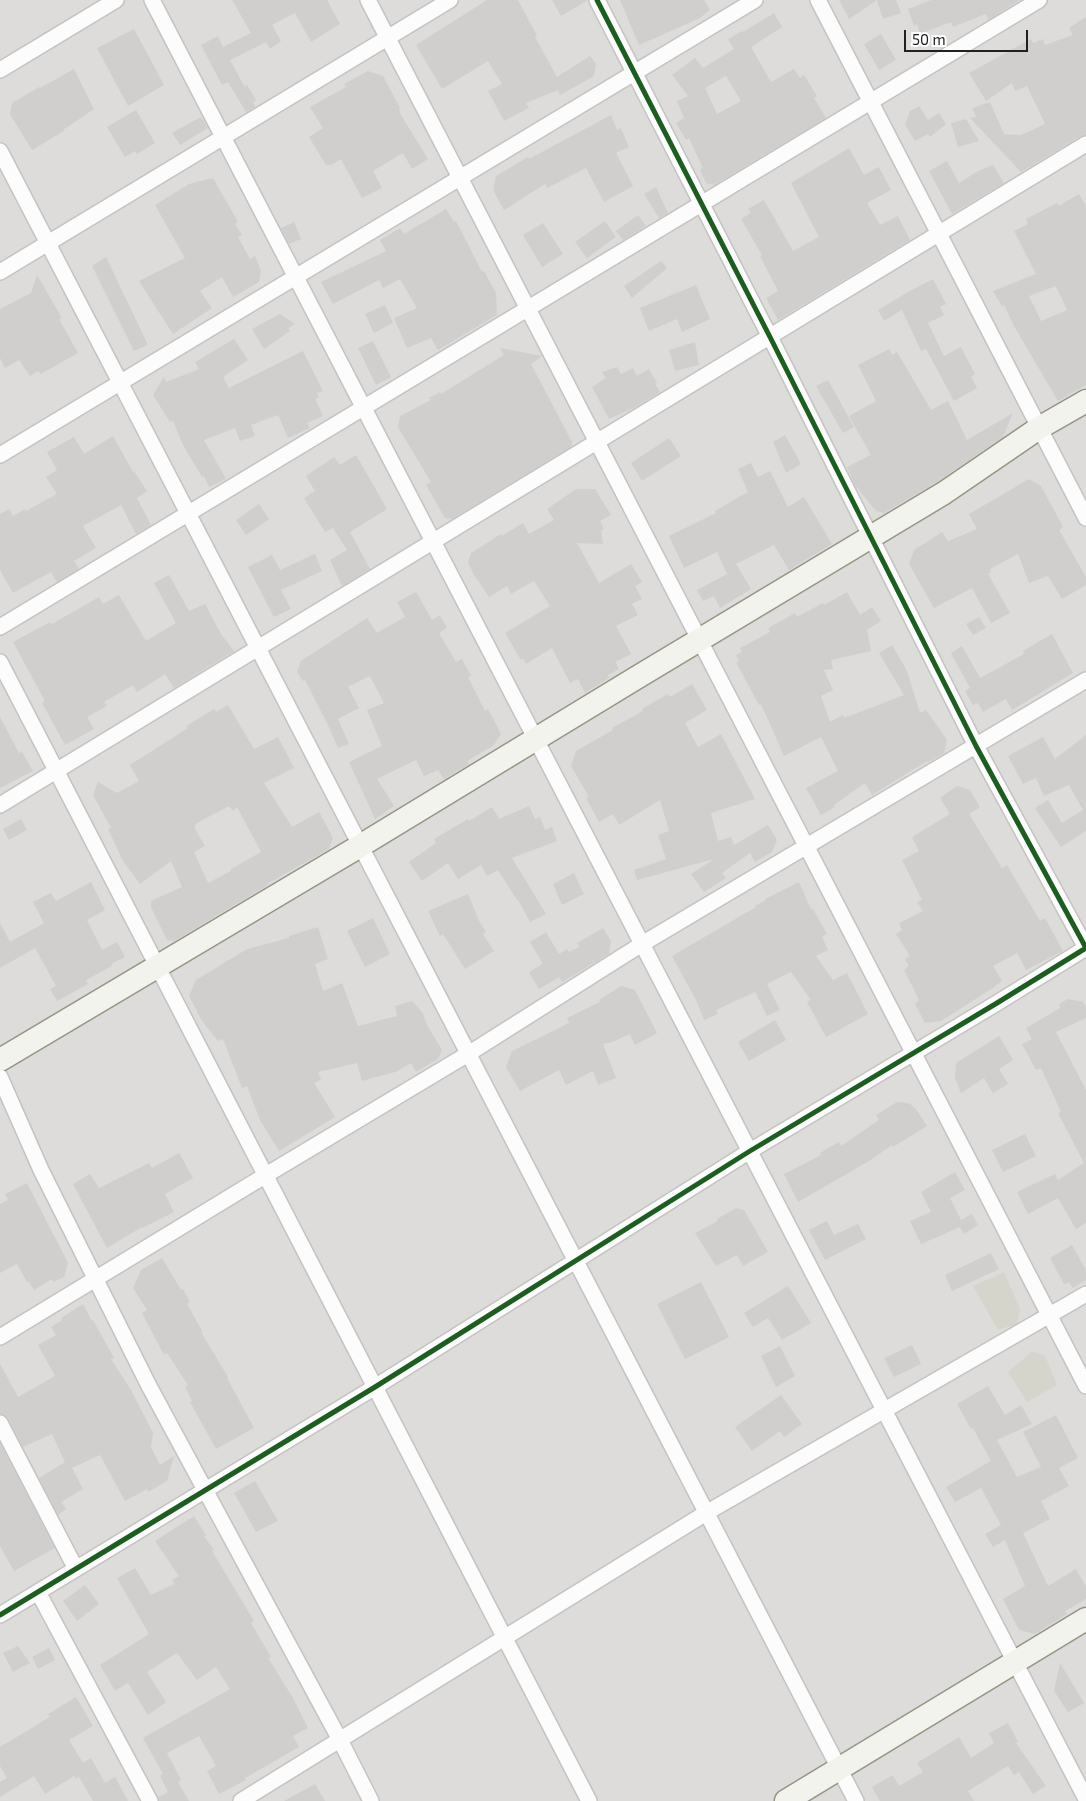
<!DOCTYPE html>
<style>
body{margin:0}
#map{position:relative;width:1086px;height:1801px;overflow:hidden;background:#eeecea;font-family:"Exo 2",sans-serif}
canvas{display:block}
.scale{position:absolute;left:904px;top:30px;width:124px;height:22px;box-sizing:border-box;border:2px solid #202020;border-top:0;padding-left:6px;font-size:15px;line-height:18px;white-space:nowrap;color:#202020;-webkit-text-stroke:4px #fff;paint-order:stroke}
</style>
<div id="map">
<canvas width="1086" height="1801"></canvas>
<div class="scale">50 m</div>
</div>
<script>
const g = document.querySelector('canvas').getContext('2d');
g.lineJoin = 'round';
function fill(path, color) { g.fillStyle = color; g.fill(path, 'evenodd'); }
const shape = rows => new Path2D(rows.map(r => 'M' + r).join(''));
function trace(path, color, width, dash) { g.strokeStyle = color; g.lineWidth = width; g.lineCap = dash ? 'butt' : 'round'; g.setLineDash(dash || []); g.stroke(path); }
fill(shape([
 [0,0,1086,0,1086,1801,0,1801]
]), '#dddcdb');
fill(shape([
 [1004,1272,1020,1309,1017,1324,998,1330,973,1286],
 [1033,1351,1045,1356,1057,1385,1027,1402,1008,1372]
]), '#d6d5cc');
fill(shape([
 [232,0,327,0,340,24,311,42,295,13,272,25,281,41,270,49,266,42,230,60,244,86,247,85,256,100,253,102,255,107,246,112,228,82,222,85,201,45,218,36,223,47,251,33],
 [487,0,518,0,537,36,535,37,557,77,590,56,596,64,594,76,560,95,558,90,526,103,529,108,504,121,488,91,502,84,488,61,442,89,416,45],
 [552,0,588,0,561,16],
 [620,0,704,0,710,10,698,19,639,45],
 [839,0,896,0,901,13,883,19,877,0,849,19],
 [931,0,1020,0,988,20,986,14,953,27,951,22,920,34,917,24,914,26,908,9],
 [774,13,782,27,751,47,771,82,794,69,800,78,804,75,817,96,814,98,826,118,714,185,706,183,700,170,703,168,689,138,686,140,676,123,684,118,677,101,688,96,672,75,695,58,703,68,734,49,728,39,742,31,743,32],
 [726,76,741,101,717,114,705,88],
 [1086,17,1086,135,1081,136,1021,172,970,118,976,117,972,108,990,102,1004,134,1021,135,1045,124,1027,86,1015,91,1012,83,986,101,969,73,1031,39,1033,43,1043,39,1045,45,1073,35,1069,28],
 [134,29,164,85,128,106,97,48],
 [881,34,896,60,879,70,864,44],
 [74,69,94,109,63,130,64,131,32,150,10,114,12,103,39,87,40,88],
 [368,71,383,76,400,108,399,109,401,115,428,159,412,169,403,153,373,171,382,188,362,198,341,159,331,165,326,165,309,137,323,128,310,107,346,87,344,84],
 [919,106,928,120,939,113,946,124,930,137,928,134,915,141,905,125,910,111],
 [136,110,155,143,137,154,135,151,125,157,107,127],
 [611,115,617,130,621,128,629,147,616,153,633,186,604,202,586,168,547,188,545,184,504,210,493,190,496,176,528,157,529,159],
 [201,117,208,128,180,145,172,133],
 [966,119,979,141,958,147,951,123],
 [849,148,864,175,879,167,891,190,867,203,880,225,898,216,910,240,778,320,766,298,778,291,760,256,762,255,741,219,751,213,748,209,764,200,793,251,819,237,791,183],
 [947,161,959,183,978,171,993,165,1004,183,952,214,929,171],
 [213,178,238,222,235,224,242,235,238,237,250,259,255,256,261,271,259,282,233,297,222,277,200,291,212,308,173,334,139,281,185,258,155,205,189,184],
 [656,187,668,213,659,218,644,194],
 [1079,194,1086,206,1086,385,1058,401,1014,326,1004,305,1002,306,993,291,1036,274,1014,231,1028,224,1026,219,1057,203,1059,206],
 [1056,286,1067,310,1041,321,1029,296],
 [446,209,454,222,456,221,482,272,484,271,496,293,497,315,438,350,431,338,407,348,394,318,417,308,400,279,383,288,379,280,333,304,321,282,386,251,380,240,400,228,404,234],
 [638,215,646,226,623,240,616,231],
 [605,221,616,237,587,258,575,242],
 [294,222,301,239,289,244,281,228],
 [543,223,563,254,542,267,523,235],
 [106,257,148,345,134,351,92,266],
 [661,261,667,268,632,298,624,286],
 [37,275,62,318,59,319,78,353,41,374,38,371,30,376,19,360,5,368,0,358,0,309,31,293],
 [933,279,946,304,940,307,944,315,928,323,944,356,961,347,975,374,971,377,977,388,954,401,926,349,921,351,902,310,884,321,878,310,908,292],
 [696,285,710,319,682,332,677,319,649,331,640,308],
 [385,305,393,323,374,333,365,314],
 [280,314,295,324,288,328,290,331,264,349,252,329],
 [234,339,248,360,223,377,229,388,303,351,323,391,317,393,319,397,315,399,323,416,307,423,310,428,288,438,278,415,251,425,255,436,240,441,235,428,204,440,226,479,209,487,204,476,202,477,183,445,173,421,170,422,153,395,164,377,166,382,199,369,195,362],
 [373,341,391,377,376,385,358,348],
 [695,342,699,365,675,371,669,350],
 [500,348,542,356,531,364,572,442,571,447,452,519,445,518,426,485,431,482,398,427,400,416,431,400,429,398,440,392,441,394,504,355],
 [889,349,892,355,897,352,931,410,948,401,967,440,1013,413,1003,437,937,482,884,513,876,511,855,485,847,467,871,455,849,416,876,401,858,365],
 [617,367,621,374,633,368,637,376,649,369,657,383,655,384,660,392,634,408,609,419,592,387,606,378,602,372],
 [828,380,854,427,843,433,816,386],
 [785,435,801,464,786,473,773,442],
 [113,436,133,472,134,471,147,491,137,498,151,525,136,534,121,505,83,526,96,548,74,561,79,569,57,582,51,572,13,593,0,570,0,514,9,509,13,516,25,509,26,511,57,494,46,477,57,470,47,452,74,437,84,454],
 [669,438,681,456,642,481,631,463],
 [356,455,387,509,350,532,370,569,342,586,330,560,347,550,333,528,325,532,304,498,315,491,306,476,334,457,340,465],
 [751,463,758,477,770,471,788,507,804,497,832,544,789,570,774,545,736,564,751,589,720,608,714,596,703,601,697,590,727,574,717,552,684,568,669,536,716,513,715,511,748,492,738,469],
 [1029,479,1041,486,1063,527,1059,530,1086,577,1086,585,1062,599,1048,576,1029,583,1018,554,990,569,991,572,988,574,1010,613,991,623,972,588,934,608,909,564,914,550,942,532,948,541,977,529,969,514],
 [576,489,595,489,611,515,600,521,604,529,601,530,603,544,577,543,599,583,631,564,642,582,635,586,642,599,632,604,638,615,616,626,631,654,615,662,619,669,608,675,609,678,585,693,578,679,570,683,552,648,526,664,523,659,521,660,505,633,550,606,534,581,511,594,507,586,489,597,477,579,476,579,468,563,471,553,501,534,502,536,523,523,529,534,554,520,547,509],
 [259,504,269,519,246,535,236,520],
 [315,554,322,571,281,590,291,609,274,617,248,567,272,555,280,570],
 [169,575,189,611,205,604,221,634,234,651,174,688,165,674,137,692,133,685,104,702,107,706,87,717,94,729,65,745,42,703,45,701,13,642,50,622,52,624,99,597,103,604,119,595,146,641,176,623,154,583],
 [416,592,432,620,440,615,447,628,439,633,456,662,462,659,471,676,468,677,485,711,488,709,501,734,493,746,467,761,469,764,444,779,438,770,424,776,416,760,377,779,394,806,375,819,349,762,382,746,367,710,384,703,370,676,348,687,359,708,338,719,349,744,338,748,327,723,305,680,303,681,297,672,301,661,367,618,377,633,405,617,397,602],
 [847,592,860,615,872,607,881,621,867,630,871,651,831,660,833,669,824,670,833,690,821,696,830,722,843,715,844,718,904,695,879,653,892,645,907,671,920,713,926,710,947,740,944,753,928,762,927,761,872,795,865,783,834,805,835,807,821,815,806,788,838,771,821,737,784,756,761,704,759,705,736,662,739,661,736,655,742,652,740,648,770,632,768,628,795,613,797,617,823,603,824,605],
 [979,617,986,628,973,635,966,624],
 [1052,634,1073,673,1012,710,1006,699,983,712,978,703,973,705,965,691,970,688,951,653,962,646,980,678,1024,654,1023,651],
 [692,684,707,710,685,723,698,747,721,734,755,799,711,813,718,841,731,837,734,845,768,825,777,840,772,852,755,862,750,853,722,873,726,878,704,892,691,874,714,859,637,880,634,870,666,859,658,835,669,831,660,800,619,825,613,814,599,822,586,798,589,797,571,766,576,751,613,730,612,728,643,711,642,709,668,694,670,697],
 [228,705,254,749,278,737,294,768,264,783,292,827,319,812,333,838,329,849,267,884,268,885,174,941,167,940,151,907,151,901,182,887,171,861,140,884,123,861,108,829,111,828,93,795,98,782,117,793,139,781,130,765,188,728,186,726,214,709,216,712],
 [229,806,233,811,237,807,261,852,231,869,231,871,208,883,194,852,205,846,194,827,196,826,195,824],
 [0,717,19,753,22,752,33,771,0,788],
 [1086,735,1086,831,1061,847,1035,808,1048,800,1062,823,1083,810,1069,785,1044,796,1036,778,1023,784,1008,756,1043,737,1055,759],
 [957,786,970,790,980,807,969,814,1002,868,1007,865,1040,921,1045,918,1063,951,1026,970,1017,953,993,966,1002,981,993,988,941,1021,925,1023,915,1004,919,1000,904,970,909,966,905,959,910,956,896,934,902,930,899,923,923,911,917,902,922,900,902,860,919,851,912,837,950,814,940,798],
 [529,806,535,819,540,817,545,830,552,827,557,841,512,858,546,914,530,922,518,900,517,900,498,870,487,876,481,865,458,879,448,863,422,881,409,862,436,843,434,839,468,819,469,821,492,807,499,819],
 [21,819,27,830,9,840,3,829],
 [574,873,584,894,562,905,553,884],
 [91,882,105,910,87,920,102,950,117,942,125,957,111,964,112,966,86,980,88,984,57,1001,50,989,56,986,35,948,0,968,0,923,10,942,44,923,33,902,51,893,56,901],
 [799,882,811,909,813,909,827,934,822,937,828,950,816,956,833,980,847,973,868,1014,826,1037,807,1002,811,1000,791,972,767,984,780,1010,767,1016,755,992,716,1010,718,1014,704,1020,696,1000,672,956,756,907,755,906,766,900,765,899],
 [468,894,479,921,486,932,483,934,494,951,465,969,443,934,440,936,428,911],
 [373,918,390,954,365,967,347,931],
 [318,927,328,959,315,964,323,991,342,983,358,1026,397,1016,395,1006,412,1001,423,1013,427,1025,442,1050,438,1059,416,1072,411,1063,395,1072,362,1081,357,1063,318,1072,321,1080,314,1083,335,1117,279,1151,260,1120,247,1086,242,1088,223,1039,218,1041,202,1021,189,996,196,980,247,949,289,938,289,936],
 [603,928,611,941,609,954,562,982,559,977,539,989,529,972,543,964,530,942,546,932,559,954,567,949,569,952,579,947,577,943],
 [621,986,635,990,657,1033,635,1045,630,1034,612,1042,603,1044,616,1078,598,1085,593,1071,566,1085,559,1070,520,1091,506,1067,512,1051,569,1023,567,1018,600,1002,599,1000],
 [1068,999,1083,1002,1086,1007,1086,1018,1056,1032,1086,1090,1086,1223,1076,1229,1058,1198,1028,1214,1017,1192,1055,1174,1058,1180,1084,1163,1058,1113,1061,1112,1041,1068,1036,1070,1022,1044,1032,1039,1026,1028,1060,1008,1059,1004],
 [775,1020,786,1040,749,1061,738,1042],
 [999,1036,1013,1060,999,1069,1008,1084,993,1093,984,1078,961,1093,955,1078,956,1063],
 [897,1102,909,1103,916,1109,927,1126,893,1147,892,1145,869,1161,798,1202,784,1174,821,1155,820,1153,839,1142,841,1146,879,1120,876,1115],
 [1025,1134,1036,1156,1003,1172,992,1150],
 [179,1153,193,1178,165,1194,174,1212,142,1228,142,1227,107,1248,73,1184,90,1174,99,1188,149,1163,152,1168],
 [955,1172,965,1190,950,1198,961,1220,972,1214,978,1225,964,1234,960,1227,921,1244,910,1221,931,1212,921,1192],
 [27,1183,68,1263,64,1277,53,1282,52,1279,34,1290,28,1281,27,1282,17,1264,0,1273,0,1204,8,1200,5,1194],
 [736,1208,744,1210,768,1252,743,1266,737,1255,716,1266,695,1233,718,1221,717,1219],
 [827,1221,834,1235,858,1224,866,1239,825,1260,809,1230],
 [1072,1245,1086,1270,1086,1280,1073,1288,1069,1282,1064,1284,1050,1258],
 [991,1253,999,1269,952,1291,945,1275],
 [162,1258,181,1290,183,1289,190,1302,187,1304,202,1331,201,1332,228,1377,227,1378,254,1428,216,1449,190,1402,192,1401,185,1387,188,1385,167,1353,164,1355,142,1313,147,1310,133,1288,141,1270],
 [701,1282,729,1337,685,1359,657,1304],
 [788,1286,811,1323,782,1340,768,1318,753,1327,744,1313],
 [83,1304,92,1321,93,1320,114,1358,111,1359,131,1390,153,1433,151,1447,160,1465,174,1456,167,1481,148,1492,147,1489,125,1501,100,1455,72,1468,83,1489,61,1502,66,1509,58,1515,39,1478,65,1462,52,1434,23,1447,8,1418,0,1414,0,1364,18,1397,55,1376,38,1345,56,1335,51,1327,62,1320,61,1318],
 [912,1345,921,1364,894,1377,884,1358],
 [780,1346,795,1376,776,1387,761,1356],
 [988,1386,1005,1415,1021,1405,1032,1424,997,1440,1017,1477,1041,1467,1023,1432,1056,1415,1078,1458,1059,1468,1069,1486,1041,1501,1050,1519,1023,1533,1048,1586,1076,1569,1086,1587,1086,1599,1065,1611,1067,1614,1035,1634,1019,1630,1003,1599,1025,1586,1005,1540,993,1547,985,1534,1001,1525,981,1488,955,1502,946,1487,991,1461,973,1428,971,1429,957,1404],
 [781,1395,802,1424,784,1437,780,1431,752,1451,735,1427],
 [0,1443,55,1548,14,1571,0,1546],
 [255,1481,278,1521,256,1532,234,1493],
 [194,1516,206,1535,204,1536,214,1550,212,1551,254,1621,251,1623,271,1657,268,1658,293,1698,308,1728,293,1736,299,1747,245,1778,246,1780,219,1794,207,1771,216,1766,199,1736,167,1753,181,1780,178,1782,189,1801,159,1801,159,1797,168,1792,160,1776,163,1774,143,1738,230,1689,216,1667,197,1680,177,1653,147,1672,166,1702,148,1715,128,1683,115,1691,100,1665,149,1634,117,1578,135,1568,151,1595,174,1584,172,1580,179,1576,155,1541],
 [85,1585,99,1604,77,1621,63,1601],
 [18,1646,30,1663,13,1672,3,1653],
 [49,1648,55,1660,38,1669,32,1657],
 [1060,1663,1084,1703,1068,1712,1054,1691],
 [76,1697,93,1726,69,1740,83,1763,91,1758,105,1783,115,1777,128,1801,93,1801,79,1777,76,1779,74,1776,45,1794,34,1776,0,1797,0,1782,7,1778,0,1766,0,1747,50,1717,48,1714],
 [1008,1723,1018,1742,1016,1743,1046,1786,1033,1794,1019,1772,1014,1775,1008,1766,968,1791,974,1801,880,1801,872,1787,893,1775,899,1786,923,1772,917,1763,959,1737,971,1758,994,1743,989,1733],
 [315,1784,325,1801,284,1801]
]), '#d1cfcd');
const street = shape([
 [152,0,1086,1799],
 [368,0,1086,1386],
 [818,0,1086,518],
 [0,70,116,0],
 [0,151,856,1801],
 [0,272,450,0],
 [0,455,755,0],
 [0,627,1039,0],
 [0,662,589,1801],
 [0,805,1086,144],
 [0,1077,41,1170,149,1386,340,1740,371,1801],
 [0,1337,266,1175,468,1054,642,944,1086,680],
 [0,1423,76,1569],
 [38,1592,150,1801],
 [0,1615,375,1387,750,1151,997,1003,1086,948,976,746,770,337,597,0],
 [241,1801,706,1513,1086,1294]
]);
const secondary = shape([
 [0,1060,360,846,641,675,944,493,1039,428,1086,401],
 [786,1801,1086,1619]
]);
trace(street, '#c4c3c2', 18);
trace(secondary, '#949683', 25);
trace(street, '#fcfcfc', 15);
trace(secondary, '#f2f3ed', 22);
trace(shape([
 [0,1615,375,1387,750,1151,997,1003,1086,948,976,746,770,337,597,0]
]), '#1b5e20', 5);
</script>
